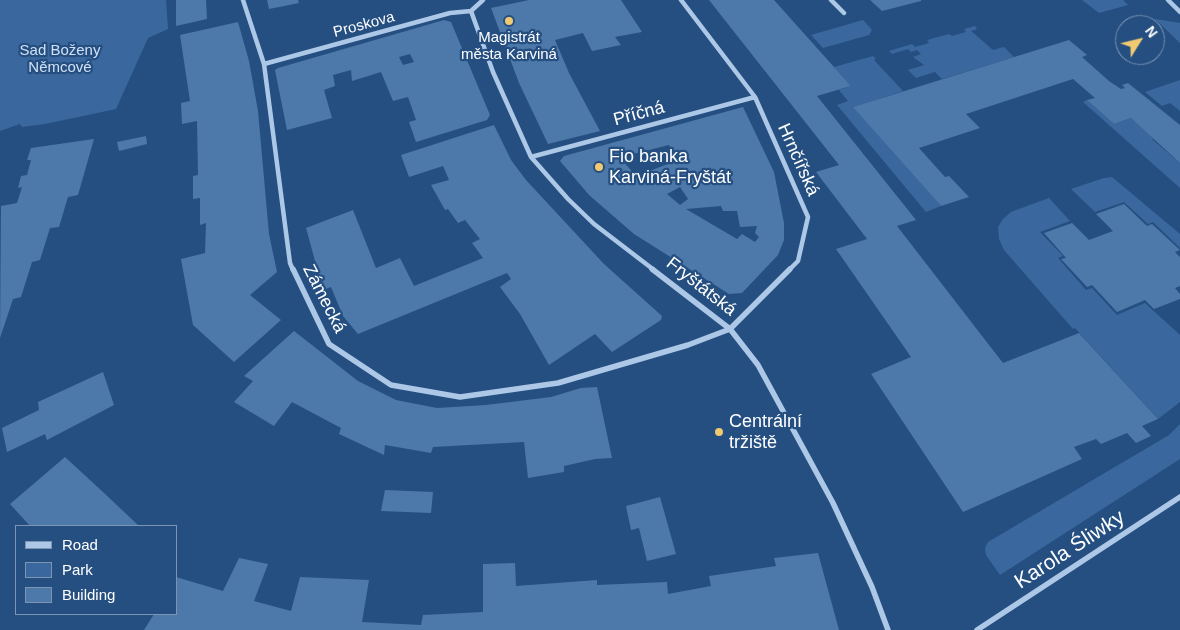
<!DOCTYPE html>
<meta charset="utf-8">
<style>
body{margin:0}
#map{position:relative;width:1180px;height:630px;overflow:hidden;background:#254f81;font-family:Arial,sans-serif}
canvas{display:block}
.legend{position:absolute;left:15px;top:525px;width:162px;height:90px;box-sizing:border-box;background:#254f81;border:1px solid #7c95b3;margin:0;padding:6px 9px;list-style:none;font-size:15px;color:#fff}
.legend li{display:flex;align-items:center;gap:10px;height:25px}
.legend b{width:25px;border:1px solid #7c95b3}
.north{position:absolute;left:1115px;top:15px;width:50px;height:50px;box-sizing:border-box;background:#254f81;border:1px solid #7c95b3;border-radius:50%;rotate:54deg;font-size:14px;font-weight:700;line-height:20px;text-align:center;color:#fff}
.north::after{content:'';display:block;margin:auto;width:18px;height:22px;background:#f0c971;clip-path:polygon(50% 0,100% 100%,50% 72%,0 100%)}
</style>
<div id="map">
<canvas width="1180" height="630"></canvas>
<ul class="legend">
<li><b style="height:6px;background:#adc8e7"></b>Road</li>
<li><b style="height:14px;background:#3a689e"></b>Park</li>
<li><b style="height:14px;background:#4d78aa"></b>Building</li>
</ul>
<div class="north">N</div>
</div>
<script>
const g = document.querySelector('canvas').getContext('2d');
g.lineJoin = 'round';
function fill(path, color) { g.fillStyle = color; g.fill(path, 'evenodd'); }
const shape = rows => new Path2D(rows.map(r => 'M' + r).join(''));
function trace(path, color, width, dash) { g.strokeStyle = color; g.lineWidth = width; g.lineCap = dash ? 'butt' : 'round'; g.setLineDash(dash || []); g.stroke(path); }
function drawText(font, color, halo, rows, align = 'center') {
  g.font = font + ' Arial,sans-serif'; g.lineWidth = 4.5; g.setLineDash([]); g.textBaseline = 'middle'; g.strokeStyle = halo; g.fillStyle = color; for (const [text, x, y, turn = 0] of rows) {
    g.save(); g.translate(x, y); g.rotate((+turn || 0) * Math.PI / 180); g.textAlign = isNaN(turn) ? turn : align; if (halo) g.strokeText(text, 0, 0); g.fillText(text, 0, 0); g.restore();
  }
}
fill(shape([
 [0,0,166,0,168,29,148,38,116,109,45,124,22,127,20,124,0,131],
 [1082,0,1123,0,1128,5,1099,13],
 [1155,19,1180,23,1180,43],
 [863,20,872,30,869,35,823,48,811,35],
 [975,26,977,29,971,31,993,50,1004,47,1014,57,942,79,935,72,916,78,908,70,924,65,913,57,921,54,917,50,911,52,908,49,892,54,889,51,912,44,915,47,929,43,927,40,949,34,952,36,966,32,964,29],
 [873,56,876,59,874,60,903,91,854,107,941,206,926,212,837,105,848,101,839,90,851,86,834,67],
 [1180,80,1180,111,1170,103,1162,106,1145,92],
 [1087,100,1114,124,1131,118,1154,138,1152,139,1180,163,1180,188,1083,102],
 [1112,177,1180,234,1180,248,1153,222,1148,224,1124,202,1095,212,1071,189,1104,178],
 [1049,198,1070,221,1040,232,1063,256,1058,258,1086,290,1092,288,1117,315,1145,303,1180,335,1180,402,1158,419,1075,328,1073,329,1004,250,999,239,998,227,1003,219,1011,212],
 [1180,424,1180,459,1000,575,986,555,985,548,988,542,1169,435]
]), '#3a689e');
fill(shape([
 [176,0,206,0,207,19,176,26],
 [267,0,298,0,299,3,269,9],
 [529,0,621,0,642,32,615,37,621,45,592,51,583,33,555,40,569,73,600,131,548,144,519,83,491,8],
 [709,0,774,0,851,86,817,96,916,220,897,226,1003,363,1079,333,1158,419,1142,426,1151,436,1136,443,1127,433,1101,444,1096,439,1074,447,1082,459,963,512,871,374,911,357,836,249,867,239,816,172,839,165],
 [870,0,921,0,921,1,882,11],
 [444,20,451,22,490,115,487,120,416,142,409,122,416,120,408,97,393,101,381,72,352,81,351,70,333,75,335,86,324,90,332,118,287,130,275,70,278,68],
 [410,54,414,62,403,65,399,57],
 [238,22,249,61,258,111,269,234,277,272,250,295,281,320,234,362,193,325,181,259,205,253,206,223,200,225,200,198,193,199,193,176,198,175,197,121,182,124,181,103,190,101,180,35],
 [1069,40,1087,55,1082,57,1109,81,1121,89,1125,88,1122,85,1128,83,1180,125,1180,163,1131,118,1114,124,1087,100,1095,98,1073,79,966,114,980,128,919,148,945,177,949,176,969,197,941,206,853,107],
 [743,107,774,172,784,223,784,240,778,255,742,293,729,294,634,234,589,195,560,161,564,156],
 [669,145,676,161,636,176,621,159,629,155],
 [680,187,688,199,680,205,667,194],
 [721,206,723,211,737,211,740,227,757,226,755,233,759,237,755,242,742,234,737,239,686,209],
 [494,125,511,160,526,180,604,264,662,316,661,320,612,352,595,334,549,365,520,314,500,287,511,279,507,273,358,334,343,316,331,287,323,290,306,228,353,210,376,268,400,258,414,286,483,258,472,243,480,239,465,220,458,223,448,209,445,210,431,185,449,180,443,166,409,177,401,155],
 [146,136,147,144,119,151,117,142],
 [94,139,78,195,68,197,59,227,50,228,40,260,32,262,21,297,13,299,0,338,1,206,17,203,22,187,18,188,21,176,27,175,31,160,27,160,31,148],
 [1124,204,1147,226,1152,224,1180,250,1175,252,1180,257,1180,286,1175,288,1180,294,1180,299,1154,309,1145,300,1117,312,1092,285,1087,287,1061,259,1066,258,1044,233,1072,223,1089,240,1113,231,1096,214],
 [294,331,358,381,396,400,437,408,486,405,551,397,581,388,597,387,612,458,595,459,564,466,564,472,528,478,524,442,433,447,431,453,385,445,384,455,339,434,341,428,292,402,274,426,234,402,253,381,244,376],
 [103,372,114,405,47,440,45,434,7,452,2,428,39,410,38,402],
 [65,457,103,492,139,526,30,526,10,504],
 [385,490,433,492,431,513,381,511],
 [660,497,676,554,647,561,639,528,631,530,626,506],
 [818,553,839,630,144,630,154,614,176,614,176,577,223,591,239,558,268,564,254,601,291,611,300,577,369,580,362,622,421,625,423,615,483,612,483,564,515,563,516,586,597,580,597,585,667,582,668,594,711,586,709,576,776,566,774,558]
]), '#4d78aa');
trace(shape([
 [243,0,264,64,290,263,293,270],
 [483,0,471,11,493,72,531,157,568,199,594,224,654,270],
 [681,0,755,97,808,217,798,261,789,270],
 [831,0,844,13],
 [1168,0,1180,12],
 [264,64,450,13,471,11],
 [531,157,755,97]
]), '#adc8e7', 4.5);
trace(shape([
 [293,269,329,344,391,385,460,397,558,383,688,345,730,329,790,269],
 [652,269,730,329,758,365,833,503,872,587,888,630],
 [977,630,1180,497]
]), '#adc8e7', 5.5);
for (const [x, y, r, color] of [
 [509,21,5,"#f0c971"],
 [599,167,5,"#f0c971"],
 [719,432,5,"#f0c971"]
]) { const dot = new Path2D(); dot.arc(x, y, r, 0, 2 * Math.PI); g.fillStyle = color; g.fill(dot); trace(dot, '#254f81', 2); }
drawText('15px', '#fff', '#254f81', [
 ["Proskova",364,25,-15]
]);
drawText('15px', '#fff', '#254f81', [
 ["Magistrát",509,38],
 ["města Karviná",509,55]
]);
drawText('15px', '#d0e1f5', '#254f81', [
 ["Sad Boženy",60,51],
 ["Němcové",60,68]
]);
drawText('18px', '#fff', '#254f81', [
 ["Příčná",639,114,-15],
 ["Hrnčířská",798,160,66],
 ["Fryštátská",701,287,38],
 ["Zámecká",324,299,63]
]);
drawText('18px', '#fff', '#254f81', [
 ["Fio banka",609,157],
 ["Karviná-Fryštát",609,178],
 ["Centrální",729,422],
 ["tržiště",729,443]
], 'left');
drawText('21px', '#fff', '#254f81', [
 ["Karola Śliwky",1070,550,-33]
]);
</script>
